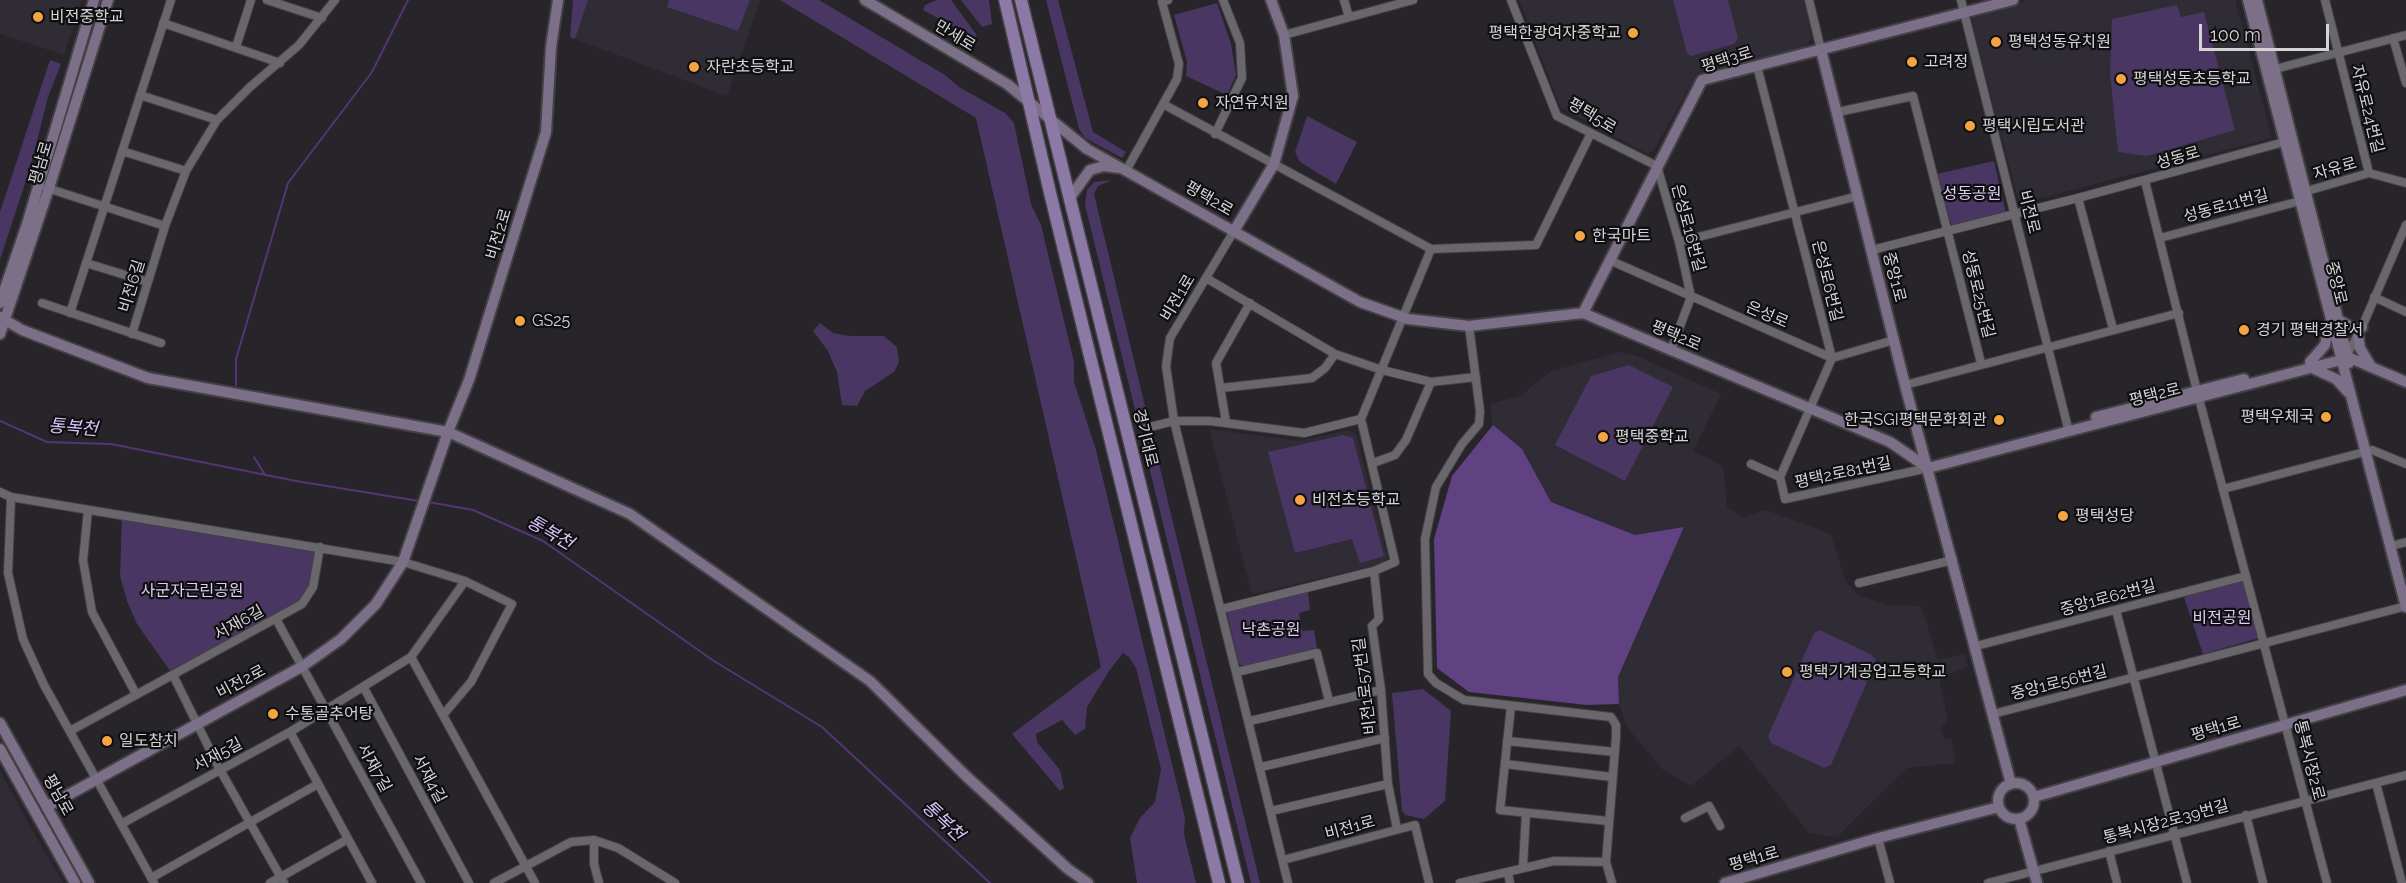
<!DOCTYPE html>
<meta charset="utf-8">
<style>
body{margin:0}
#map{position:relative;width:2406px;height:883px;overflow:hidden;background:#272529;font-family:Raleway,sans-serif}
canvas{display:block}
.scale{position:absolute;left:2199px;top:24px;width:130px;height:27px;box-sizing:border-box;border:3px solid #d4d3d6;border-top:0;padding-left:8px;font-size:18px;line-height:21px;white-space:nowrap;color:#d4d3d6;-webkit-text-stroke:4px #0f0e10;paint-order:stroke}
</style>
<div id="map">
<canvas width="2406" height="883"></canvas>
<div class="scale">100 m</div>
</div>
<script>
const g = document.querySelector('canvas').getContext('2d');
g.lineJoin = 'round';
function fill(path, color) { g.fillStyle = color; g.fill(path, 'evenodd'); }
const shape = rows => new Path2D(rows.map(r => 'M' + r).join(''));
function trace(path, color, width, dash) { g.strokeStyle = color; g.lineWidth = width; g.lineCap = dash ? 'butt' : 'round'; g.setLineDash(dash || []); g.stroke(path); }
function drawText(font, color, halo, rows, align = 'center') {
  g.font = font + ' Raleway,"Noto Sans KR",sans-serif'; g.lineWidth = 4.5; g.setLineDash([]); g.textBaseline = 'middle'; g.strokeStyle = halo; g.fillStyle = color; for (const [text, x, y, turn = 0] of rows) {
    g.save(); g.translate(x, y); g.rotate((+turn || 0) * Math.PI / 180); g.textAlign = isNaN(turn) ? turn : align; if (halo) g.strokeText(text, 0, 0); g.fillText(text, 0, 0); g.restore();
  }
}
fill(shape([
 [0,0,82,0,64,55,0,34],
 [588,0,760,0,727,96,575,39],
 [1519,0,1804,0,1812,37,1803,48,1698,72,1654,150,1648,154,1561,108],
 [2029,0,2235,0,2272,138,2026,202,2018,199,1971,20,1979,13],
 [1620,352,1637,356,1721,394,1693,451,1723,466,1727,507,1743,517,1766,510,1831,534,1845,581,1857,594,1886,605,1921,606,1938,660,1965,654,1968,667,1939,678,1948,720,1940,729,1945,740,1951,738,1955,763,1907,768,1837,837,1809,833,1739,746,1691,786,1662,769,1627,727,1619,704,1618,677,1684,527,1635,535,1551,502,1522,449,1493,425,1490,404,1520,396,1551,371],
 [1209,429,1298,441,1348,430,1356,434,1388,558,1378,565,1252,594],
 [0,771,34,833,63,883,0,883]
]), '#302c36');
fill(shape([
 [573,0,588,0,575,39,570,37],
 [669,0,750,0,738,31,667,7],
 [780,0,819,0,945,75,959,87,1005,113,1014,123,1031,204,1041,225,1074,362,1074,382,1096,450,1185,818,1184,834,1196,883,1137,883,1130,838,1140,818,1155,802,1161,769,1136,668,1129,657,1123,653,1109,671,1087,707,1085,729,1075,735,1062,720,1036,734,1037,742,1060,770,1064,788,1060,791,1012,734,1101,667,976,118],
 [937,0,951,0,976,34,976,39,923,10,925,5],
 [961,0,989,0,992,24,982,27],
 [1046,0,1058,0,1093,132,1126,152,1122,158,1085,138,1079,129],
 [1673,0,1728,0,1738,38,1734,44,1691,56,1687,53],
 [1217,3,1231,44,1236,75,1227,95,1186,76,1187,62,1174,15],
 [2177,5,2181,17,2204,12,2235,130,2147,156,2118,152,2110,74,2112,19],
 [50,60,61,64,48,97,31,165,0,260,0,212],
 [1307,116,1357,142,1336,184,1300,162,1295,152],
 [1994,161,2006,214,1952,227,1937,174],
 [1112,180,1098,186,1094,194,1149,423,1139,426,1085,205,1087,190,1094,182],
 [820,323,833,333,849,336,884,336,897,347,899,362,894,372,865,391,857,406,842,405,837,372,828,351,813,331],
 [1629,365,1673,387,1625,481,1555,445,1591,376],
 [1151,431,1260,883,1251,883,1141,434],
 [1343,435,1353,438,1384,556,1360,563,1352,539,1295,553,1268,452],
 [122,516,320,547,313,587,302,604,173,675,137,624,127,601,120,576],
 [2243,579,2259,638,2203,654,2184,597],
 [1308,592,1310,610,1299,613,1302,631,1314,630,1317,649,1244,667,1239,664,1227,613,1229,610],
 [1820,630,1872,655,1876,661,1831,765,1824,768,1771,743,1768,736,1814,633],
 [1423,689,1451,711,1445,801,1424,819,1406,815,1402,811,1392,693]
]), '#4a3662');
fill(shape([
 [1493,425,1522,449,1551,502,1635,535,1684,527,1618,677,1619,704,1587,705,1469,692,1437,668,1434,539,1452,476]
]), '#604182');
trace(shape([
 [236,385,236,359,288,183,372,72,408,0],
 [0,421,47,442,111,444,296,481,419,501],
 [254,457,265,475],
 [428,502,473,510,543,541,714,661,822,727,990,883]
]), '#543576', 2);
const street = shape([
 [267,0,322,18],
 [1344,0,1349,17],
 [1511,0,1557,116,1657,166,1679,242,1691,297,1671,350],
 [1809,0,1821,50],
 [1961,0,2069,432],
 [2325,0,2369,173],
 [163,23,280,63],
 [1284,35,1413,0],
 [2393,38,2406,83],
 [236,47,251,0],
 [1757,66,1832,358,1780,477,1785,499,1928,468],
 [2275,69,2406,35],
 [140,95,217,120],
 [1163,104,1431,249,1536,245,1590,135],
 [1838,112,1913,96,1981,363],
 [1215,134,1242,78,1240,43,1223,0],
 [122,151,186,171],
 [1127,169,1177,79,1179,64,1162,2,1168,0],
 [2145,181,2197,391,2327,883],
 [47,188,165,226],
 [2307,191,2369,173,2406,183],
 [2078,198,2113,329],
 [1234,231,1170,338,1166,366,1174,421,1288,883],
 [2160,238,2300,201],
 [1679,242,1858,196],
 [1872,250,2078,198,2284,142],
 [1609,260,1832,358,1894,340],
 [86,263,148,282],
 [1206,278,1335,354,1382,370,1431,382,1476,377],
 [2374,297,2406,312],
 [42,303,161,343],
 [70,313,171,0],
 [1469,326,1480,411,1479,424,1462,444,1436,487,1425,539,1428,674,1436,683,1464,700,1611,717,1616,725,1616,737,1606,862,1612,883],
 [132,334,165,226,186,171,217,120,250,87,299,45,335,0],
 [2347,355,2362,327,2406,225],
 [1905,385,2179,313],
 [1221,388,1312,378,1325,368,1335,354],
 [1226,422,1216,363,1250,303],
 [1146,428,1174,421,1210,421,1304,433,1361,419],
 [1373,463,1395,455,1406,440,1431,382],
 [1751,464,1780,477],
 [2223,489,2372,450,2406,464],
 [0,492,11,497,403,562,465,581,512,604,471,682,443,715],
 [11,497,8,573,23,639,44,685,154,883],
 [88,510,83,560,92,612,136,694],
 [2391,546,2406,542],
 [1374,571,1379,619,1372,626,1381,690,1388,784,1397,829],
 [1859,583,1953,560],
 [1222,609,1374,571,1395,562,1361,419,1431,249],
 [2116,610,2187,883],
 [276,619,421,883],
 [1976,646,2246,576],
 [411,657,535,883],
 [1237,672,1317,653,1329,701],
 [173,675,219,768,284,883],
 [364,688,469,883],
 [1511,706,1500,810,1608,821],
 [1993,714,2406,606],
 [1250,721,1381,690],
 [70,731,302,604,313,587,320,547],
 [290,732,372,883],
 [1507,741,1615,752],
 [1505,764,1612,777],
 [1261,767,1385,738],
 [2376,783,2402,883],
 [1271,811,1388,784],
 [2246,815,2263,883],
 [1685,818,1709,806,1720,826],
 [121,824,290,732,411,657,465,581],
 [1878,838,1890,883],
 [594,840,594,864,599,883],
 [2109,851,2117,883],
 [1283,860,1415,825,1429,883],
 [1523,866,1526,813],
 [1508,873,1510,883],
 [151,878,318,784],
 [270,883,348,839],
 [494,883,571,842,594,840,618,848,675,883],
 [1460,883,1554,861,1606,862],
 [1988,883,2406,775]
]);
const secondary = shape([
 [865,0,1007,84,1087,149,1360,302,1408,319,1469,326,1583,313,1890,442,1928,468,2341,360],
 [2248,0,2406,607],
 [2257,0,2349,363],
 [1821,50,1905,385,2011,784],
 [1069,199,1090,170,1104,166,1119,168],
 [1234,231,1274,164,1293,96,1284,35,1271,0],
 [0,303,27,224,94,0],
 [1583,313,1702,80,2013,0],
 [0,317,22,330,148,378,448,432,630,514,870,681,967,777,1068,869,1088,883],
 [2340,321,2355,329,2362,327],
 [0,334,49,188,108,0],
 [2358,335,2360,348,2370,365],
 [2343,355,2406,382],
 [2310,362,2325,345,2329,325],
 [2312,368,2336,379,2348,392],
 [2096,417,2244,379],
 [0,723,89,883],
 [0,749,75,883],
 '1998 801a18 18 0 1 1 36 0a18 18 0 1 1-36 0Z',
 [2034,797,2406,690],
 [48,806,303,666,341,639,376,604,403,562,448,432,469,380,546,132,551,47,558,0],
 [2019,819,2037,883],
 [1725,883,1878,838,1999,807]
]);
const primary = shape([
 [1005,0,1051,197,1219,883],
 [1021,0,1238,883]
]);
trace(street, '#434145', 10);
trace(secondary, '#434145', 14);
trace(primary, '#434145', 15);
trace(street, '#69676c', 8);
trace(secondary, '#7b7088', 10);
trace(primary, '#8c79a5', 12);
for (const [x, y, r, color] of [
 [38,17,6,"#f4a443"],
 [1633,33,6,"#f4a443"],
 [1996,42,6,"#f4a443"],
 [1912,62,6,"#f4a443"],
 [694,67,6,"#f4a443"],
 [2121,79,6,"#f4a443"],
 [1203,103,6,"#f4a443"],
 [1970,126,6,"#f4a443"],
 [1580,236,6,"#f4a443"],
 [520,321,6,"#f4a443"],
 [2244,330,6,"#f4a443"],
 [2326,417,6,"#f4a443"],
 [1999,420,6,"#f4a443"],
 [1603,437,6,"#f4a443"],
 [1300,500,6,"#f4a443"],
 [2063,516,6,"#f4a443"],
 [1787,672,6,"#f4a443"],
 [273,714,6,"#f4a443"],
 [107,741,6,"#f4a443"]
]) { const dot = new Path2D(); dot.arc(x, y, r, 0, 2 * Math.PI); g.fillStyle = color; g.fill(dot); trace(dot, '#0f0e10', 2); }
drawText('16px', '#d4d3d6', '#0f0e10', [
 ["비전중학교",50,17],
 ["평택한광여자중학교",1621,33,"right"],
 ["평택성동유치원",2008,42],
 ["고려정",1924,62],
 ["자란초등학교",706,67],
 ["평택성동초등학교",2133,79],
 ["자연유치원",1215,103],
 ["평택시립도서관",1982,126],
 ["한국마트",1592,236],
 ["GS25",532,321],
 ["경기 평택경찰서",2256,330],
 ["평택우체국",2314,417,"right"],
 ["한국SGI평택문화회관",1987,420,"right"],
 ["평택중학교",1615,437],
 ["비전초등학교",1312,500],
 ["평택성당",2075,516],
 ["평택기계공업고등학교",1799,672],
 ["수통골추어탕",285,714],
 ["일도참치",119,741]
], 'left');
drawText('16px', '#d4d3d6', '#0f0e10', [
 ["만세로",955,36,31],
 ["평택3로",1727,60,-17],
 ["자유로24번길",2367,109,76],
 ["평택5로",1592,116,31],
 ["성동로",2178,158,-16],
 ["평남로",41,163,-73],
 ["자유로",2335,169,-16],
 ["평택2로",1209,199,30],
 ["성동로11번길",2226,206,-15],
 ["비전로",2029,212,76],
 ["은성로16번길",1688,228,75],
 ["비전2로",499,234,-73],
 ["중앙1로",1894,277,76],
 ["은성로6번길",1827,281,76],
 ["중앙로",2336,283,76],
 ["비전6길",132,286,-73],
 ["성동로25번길",1978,294,76],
 ["비전1로",1178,298,-59],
 ["은성로",1767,315,23],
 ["평택2로",1676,336,23],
 ["평택2로",2155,395,-14],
 ["경기대로",1145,438,76],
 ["평택2로81번길",1843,473,-12],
 ["중앙1로62번길",2108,598,-15],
 ["서재6길",239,623,-29],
 ["비전2로",241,682,-28],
 ["중앙1로56번길",2059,683,-14],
 ["비전1로57번길",1365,686,-97],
 ["평택1로",2216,729,-16],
 ["서재5길",218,755,-28],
 ["통복시장2로",2309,760,76],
 ["서재7길",374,768,61],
 ["서재4길",429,779,62],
 ["평남로",58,795,61],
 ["통복시장2로39번길",2166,822,-15],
 ["비전1로",1350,828,-15],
 ["평택1로",1754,859,-16]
]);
drawText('16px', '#ddccf3', '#0f0e10', [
 ["성동공원",1972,194],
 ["사군자근린공원",192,591],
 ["비전공원",2222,618],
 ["낙촌공원",1271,630]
]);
drawText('italic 18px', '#dbc2fc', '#0f0e10', [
 ["통복천",73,428,5],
 ["통복천",550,533,30],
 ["통복천",943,821,43]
]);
</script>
